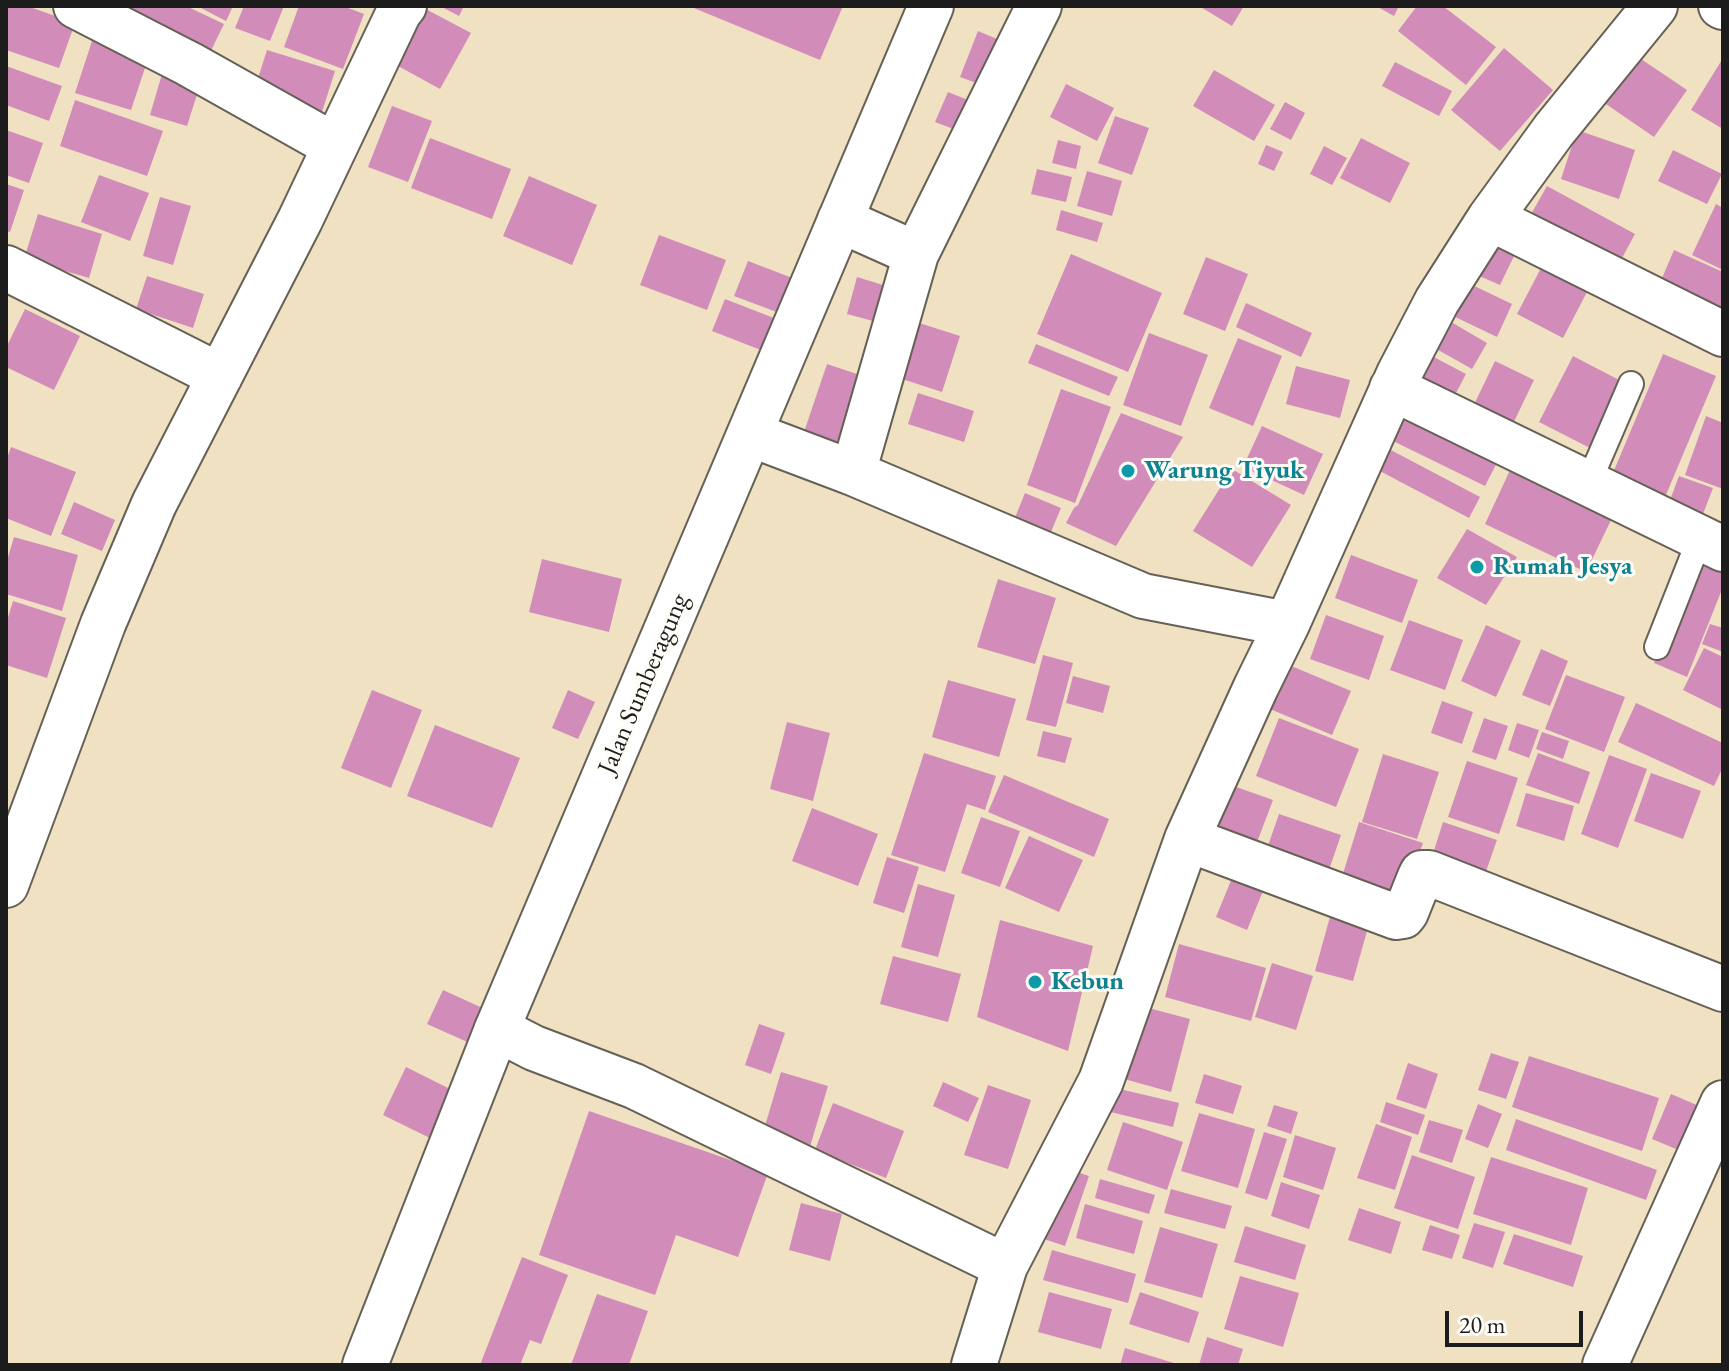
<!DOCTYPE html>
<style>
body{margin:0}
#map{position:relative;width:1729px;height:1371px;overflow:hidden;background:#efe1c2;font-family:"EB Garamond",serif}
canvas{display:block}
.frame{position:absolute;inset:0;border:8px solid #1c1c1c;pointer-events:none}
.scale{position:absolute;left:1445px;top:1311px;width:138px;height:36px;box-sizing:border-box;border:4px solid #1c1c1c;border-top:0;padding-left:10px;font-size:24px;line-height:28px;white-space:nowrap;color:#1c1c1c;-webkit-text-stroke:6px #fdfcf7;paint-order:stroke}
</style>
<div id="map">
<canvas width="1729" height="1371"></canvas>
<div class="frame"></div>
<div class="scale">20 m</div>
</div>
<script>
const g = document.querySelector('canvas').getContext('2d');
g.lineJoin = 'round';
function fill(path, color) { g.fillStyle = color; g.fill(path, 'evenodd'); }
const shape = rows => new Path2D(rows.map(r => 'M' + r).join(''));
function trace(path, color, width, dash) { g.strokeStyle = color; g.lineWidth = width; g.lineCap = dash ? 'butt' : 'round'; g.setLineDash(dash || []); g.stroke(path); }
function drawText(font, color, halo, rows, align = 'center') {
  g.font = font + ' "EB Garamond",serif'; g.lineWidth = 6; g.setLineDash([]); g.textBaseline = 'middle'; g.strokeStyle = halo; g.fillStyle = color; for (const [text, x, y, turn = 0] of rows) {
    g.save(); g.translate(x, y); g.rotate((+turn || 0) * Math.PI / 180); g.textAlign = isNaN(turn) ? turn : align; if (halo) g.strokeText(text, 0, 0); g.fillText(text, 0, 0); g.restore();
  }
}
fill(shape([
 [7,6,27,6,75,23,59,68,6,50],
 [89,6,186,6,224,24,204,65],
 [197,6,233,6,226,21],
 [244,6,284,6,270,41,235,28],
 [299,6,343,6,364,14,343,69,284,47],
 [420,6,471,33,440,89,389,61],
 [440,6,464,6,459,16],
 [689,6,843,6,820,60],
 [1199,6,1244,6,1232,26],
 [1376,6,1399,6,1394,16],
 [1417,6,1443,6,1496,47,1466,85,1398,31],
 [978,31,997,39,979,84,960,77],
 [92,41,148,59,131,110,75,93],
 [1504,48,1553,90,1500,151,1451,110],
 [267,50,335,71,321,115,253,94],
 [1635,55,1687,90,1654,137,1603,102],
 [1723,58,1723,129,1691,110],
 [1395,62,1452,91,1439,116,1382,86],
 [6,66,62,86,49,121,6,105],
 [1214,70,1275,105,1254,141,1193,106],
 [162,74,200,85,187,126,150,115],
 [1066,84,1114,108,1097,141,1050,117],
 [948,92,968,100,956,130,935,122],
 [75,100,163,131,147,176,60,146],
 [1285,102,1305,113,1291,140,1270,129],
 [392,106,432,121,408,182,368,167],
 [1115,116,1149,128,1132,175,1098,163],
 [6,130,43,143,29,183,6,175],
 [1577,130,1635,150,1619,199,1561,179],
 [430,138,511,169,492,219,411,188],
 [1361,138,1410,163,1390,203,1340,178],
 [1058,140,1081,146,1076,169,1052,163],
 [1266,145,1283,152,1274,171,1258,164],
 [1324,146,1347,158,1332,185,1310,174],
 [1673,150,1722,174,1707,204,1658,181],
 [1037,169,1072,177,1066,202,1031,194],
 [1087,171,1122,181,1112,216,1077,206],
 [99,175,149,193,130,241,81,222],
 [529,176,597,205,572,265,503,236],
 [6,184,24,190,10,232,6,231],
 [1547,186,1635,234,1615,271,1526,223],
 [160,197,191,206,173,265,143,256],
 [1716,204,1723,208,1723,270,1692,255],
 [1061,210,1103,223,1097,242,1056,230],
 [38,214,102,234,89,278,24,259],
 [659,235,726,260,707,310,640,285],
 [1494,239,1517,250,1500,285,1477,275],
 [1674,250,1723,272,1723,329,1654,297],
 [1071,254,1162,293,1128,372,1037,334],
 [1206,257,1248,274,1225,331,1183,314],
 [748,261,795,279,782,314,734,296],
 [1541,268,1587,292,1563,338,1517,314],
 [147,276,204,294,193,328,136,309],
 [857,277,883,285,873,321,847,314],
 [1464,281,1512,304,1497,337,1449,314],
 [725,299,779,320,766,352,712,331],
 [1246,303,1312,333,1301,357,1236,327],
 [25,309,80,336,54,390,6,367,6,348],
 [1446,319,1487,343,1472,369,1431,346],
 [913,321,960,336,942,392,896,377],
 [1149,333,1208,355,1181,426,1123,405],
 [1238,338,1282,356,1253,426,1209,408],
 [1036,344,1118,377,1109,396,1028,363],
 [1663,354,1716,376,1663,502,1610,480],
 [1430,355,1466,374,1446,412,1410,392],
 [1573,356,1623,382,1590,448,1539,422],
 [1495,361,1534,380,1508,434,1469,415],
 [827,364,863,376,838,451,802,438],
 [1296,366,1350,380,1340,418,1286,404],
 [1061,389,1111,407,1075,503,1027,485],
 [918,393,974,411,964,442,908,424],
 [1407,403,1503,451,1485,486,1389,439],
 [1121,413,1183,437,1116,546,1066,523,1074,508,1078,505],
 [1706,416,1723,423,1723,489,1685,475],
 [1262,426,1323,454,1304,495,1243,467],
 [11,447,76,472,51,536,6,518,6,461],
 [1387,448,1480,497,1469,518,1376,469],
 [1511,468,1612,518,1586,572,1485,524],
 [1232,469,1291,505,1252,567,1193,531],
 [1679,476,1713,488,1696,532,1663,519],
 [1025,493,1061,508,1048,539,1012,525],
 [74,502,115,520,102,551,61,534],
 [1467,529,1517,557,1486,605,1437,578],
 [14,537,78,555,62,611,6,594,6,564],
 [1351,555,1418,580,1402,623,1335,598],
 [542,559,622,579,609,632,529,612],
 [1695,559,1723,570,1723,587,1687,677,1654,663],
 [998,579,1056,598,1035,664,977,647],
 [13,601,66,618,47,678,6,665,6,624],
 [1326,615,1384,636,1369,680,1310,659],
 [1409,620,1463,640,1445,690,1390,670],
 [1710,624,1723,628,1723,652,1702,644],
 [1486,625,1521,641,1496,697,1461,681],
 [1704,648,1723,657,1723,710,1683,690],
 [1541,649,1568,661,1550,706,1522,695],
 [1043,655,1073,663,1056,727,1026,720],
 [1289,665,1351,691,1332,735,1270,709],
 [1566,675,1625,697,1604,752,1545,729],
 [1073,676,1110,686,1103,713,1066,703],
 [948,680,1016,699,999,757,932,737],
 [372,690,422,710,391,788,341,768],
 [568,690,595,702,578,739,552,728],
 [1442,701,1473,712,1462,744,1431,733],
 [1636,703,1723,743,1723,767,1714,786,1618,742],
 [1279,718,1359,749,1336,807,1256,776],
 [1484,718,1508,726,1496,760,1472,752],
 [787,722,830,733,813,801,770,789],
 [1517,723,1539,730,1529,758,1508,750],
 [435,725,520,758,492,828,407,796],
 [1043,731,1072,738,1065,763,1037,756],
 [1542,732,1569,741,1563,759,1536,749],
 [924,753,996,776,985,810,967,804,945,872,891,855],
 [1538,753,1590,772,1579,804,1526,785],
 [1383,754,1439,772,1417,839,1362,822],
 [1609,755,1647,769,1618,848,1581,834],
 [1467,761,1518,778,1499,834,1448,817],
 [1651,773,1701,791,1683,839,1634,821],
 [1004,775,1109,819,1094,857,988,812],
 [1225,783,1273,800,1251,858,1204,841],
 [1526,793,1574,806,1564,841,1516,826],
 [812,808,878,834,858,886,792,861],
 [1279,814,1341,835,1323,887,1261,866],
 [981,817,1020,831,1000,887,961,873],
 [1359,822,1423,843,1398,913,1337,893],
 [1443,822,1497,840,1484,877,1431,860],
 [1029,836,1083,860,1059,912,1005,888],
 [887,857,919,867,904,913,873,903],
 [1232,878,1263,891,1247,930,1216,917],
 [918,884,955,895,938,957,901,947],
 [1331,913,1369,924,1353,981,1315,971],
 [1000,920,1093,946,1068,1051,977,1017],
 [1179,944,1266,968,1251,1021,1165,997],
 [893,956,961,974,948,1022,880,1004],
 [1272,963,1313,976,1296,1030,1255,1017],
 [443,990,489,1011,474,1045,427,1024],
 [1137,1005,1190,1019,1171,1092,1117,1077],
 [759,1024,785,1033,771,1074,745,1065],
 [1491,1053,1519,1062,1506,1099,1478,1090],
 [1529,1056,1659,1098,1642,1151,1512,1107],
 [1408,1063,1438,1074,1426,1109,1396,1099],
 [406,1067,458,1093,434,1140,383,1115],
 [781,1072,828,1086,809,1150,762,1136],
 [1204,1074,1242,1086,1233,1114,1195,1103],
 [943,1082,979,1098,968,1122,933,1106],
 [988,1085,1031,1100,1008,1169,964,1155],
 [1107,1086,1179,1103,1173,1127,1102,1110],
 [1671,1094,1706,1109,1688,1154,1652,1139],
 [1386,1102,1425,1115,1418,1135,1380,1122],
 [833,1103,904,1131,886,1178,815,1150],
 [1478,1104,1502,1114,1488,1148,1465,1139],
 [1274,1105,1298,1112,1291,1134,1267,1126],
 [589,1111,768,1173,738,1257,676,1235,655,1295,539,1255],
 [1199,1113,1255,1129,1238,1188,1181,1171],
 [1516,1119,1657,1170,1646,1200,1506,1150],
 [1429,1120,1463,1130,1452,1163,1419,1152],
 [1123,1122,1183,1142,1167,1190,1107,1170],
 [1376,1124,1412,1137,1395,1190,1357,1178],
 [1264,1132,1287,1139,1267,1200,1245,1193],
 [1295,1135,1336,1148,1323,1190,1283,1177],
 [1412,1155,1475,1177,1458,1229,1394,1208],
 [1491,1157,1588,1188,1571,1245,1473,1214],
 [1065,1168,1089,1176,1065,1246,1041,1238],
 [1100,1179,1155,1195,1149,1214,1095,1198],
 [1281,1182,1320,1195,1309,1229,1271,1216],
 [1171,1189,1232,1206,1225,1229,1164,1213],
 [801,1203,842,1214,830,1261,789,1250],
 [1085,1204,1143,1221,1134,1254,1076,1238],
 [1359,1208,1401,1222,1391,1254,1348,1240],
 [1474,1223,1505,1232,1493,1268,1462,1258],
 [1430,1225,1460,1235,1452,1259,1422,1250],
 [1245,1226,1306,1245,1295,1280,1234,1262],
 [1160,1227,1218,1244,1202,1298,1144,1282],
 [1514,1234,1583,1256,1573,1287,1503,1264],
 [1052,1250,1136,1274,1128,1303,1043,1280],
 [522,1257,568,1275,541,1344,530,1340,520,1365,480,1365],
 [1240,1276,1299,1293,1283,1347,1224,1329],
 [1049,1292,1112,1309,1101,1349,1038,1332],
 [1140,1292,1199,1312,1189,1343,1129,1324],
 [597,1294,648,1311,629,1365,571,1365],
 [1207,1337,1243,1349,1238,1365,1199,1365],
 [1125,1348,1177,1364,1177,1365,1120,1365]
]), '#d28cb9');
const service = shape([
 [1588,484,1631,384],
 [1657,647,1700,538]
]);
const minor = shape([
 [76,6,189,64,335,146],
 [1721,6,1723,7],
 [1490,218,1723,334],
 [840,220,916,254],
 [6,268,220,376],
 [1392,388,1723,549],
 [750,434,853,473,1143,596,1287,624],
 [853,473,916,254,1039,6],
 [1187,839,1396,917,1403,916,1406,912,1420,877,1422,873,1429,873,1723,989],
 [6,885,103,624,154,504,300,220,399,12,404,6],
 [497,1029,534,1048,634,1086,1005,1266],
 [974,1365,1005,1266,1101,1081,1187,839,1256,687,1287,624,1399,374,1437,301,1490,218,1554,130,1655,6],
 [1605,1365,1723,1103]
]);
const tertiary = shape([
 [365,1365,497,1029,931,6]
]);
trace(service, '#666156', 28);
trace(minor, '#666156', 48);
trace(tertiary, '#666156', 48);
trace(service, '#fff', 24);
trace(minor, '#fff', 44);
trace(tertiary, '#fff', 44);
for (const [x, y, r, color] of [
 [1128,471,8,"#0f9aa8"],
 [1477,567,8,"#0f9aa8"],
 [1035,982,8,"#0f9aa8"]
]) { const dot = new Path2D(); dot.arc(x, y, r, 0, 2 * Math.PI); g.fillStyle = color; g.fill(dot); trace(dot, '#fdfcf7', 3); }
drawText('bold 26px', '#0d838f', '#fdfcf7', [
 ["Warung Tiyuk",1144,471],
 ["Rumah Jesya",1493,567],
 ["Kebun",1051,982]
], 'left');
drawText('26px', '#1c1c1c', '#fdfcf7', [
 ["Jalan Sumberagung",644,684,-67]
]);
</script>
